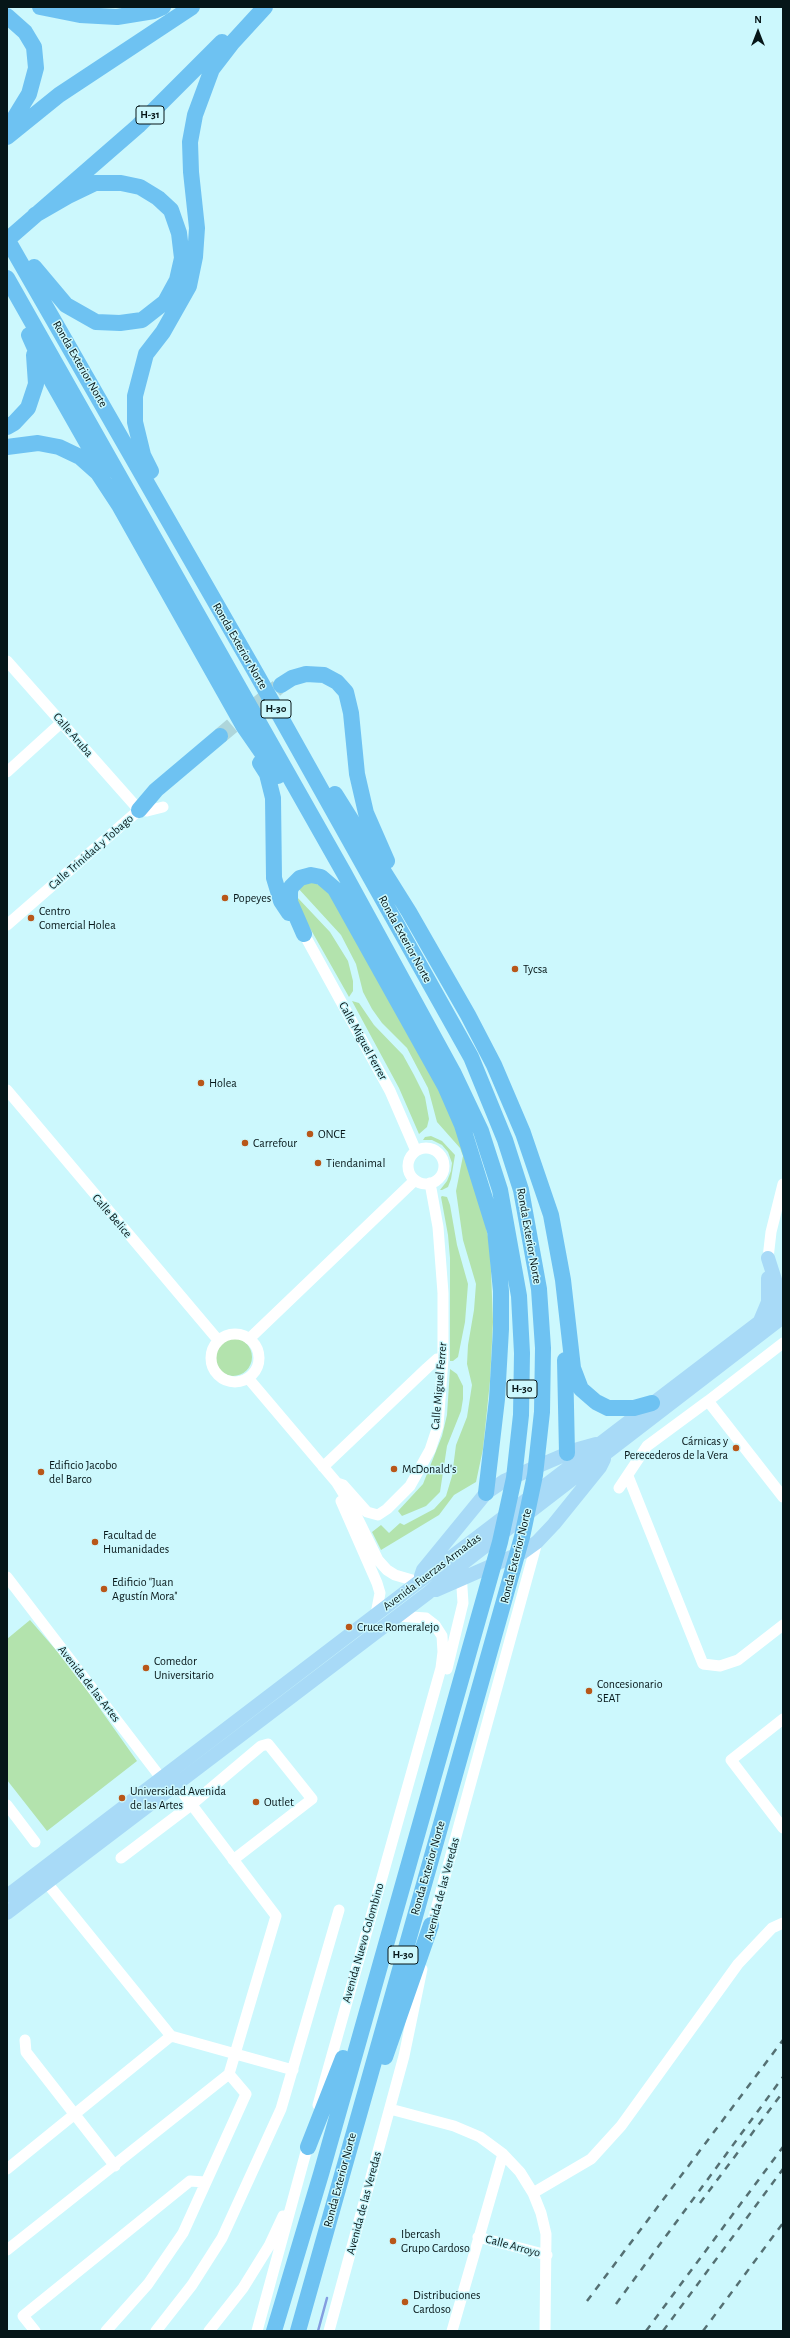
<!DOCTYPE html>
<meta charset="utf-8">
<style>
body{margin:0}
#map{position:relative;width:790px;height:2338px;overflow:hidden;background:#ccf8fd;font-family:"Alegreya Sans",sans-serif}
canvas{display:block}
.frame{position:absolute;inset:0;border:8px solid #061618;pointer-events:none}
.north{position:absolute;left:738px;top:12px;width:40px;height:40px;-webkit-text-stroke:3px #ccf8fd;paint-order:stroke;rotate:0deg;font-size:11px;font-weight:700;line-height:16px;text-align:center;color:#061618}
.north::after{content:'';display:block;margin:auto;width:14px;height:18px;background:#061618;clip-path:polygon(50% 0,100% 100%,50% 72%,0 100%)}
</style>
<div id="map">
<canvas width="790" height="2338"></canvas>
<div class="frame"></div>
<div class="north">N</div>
</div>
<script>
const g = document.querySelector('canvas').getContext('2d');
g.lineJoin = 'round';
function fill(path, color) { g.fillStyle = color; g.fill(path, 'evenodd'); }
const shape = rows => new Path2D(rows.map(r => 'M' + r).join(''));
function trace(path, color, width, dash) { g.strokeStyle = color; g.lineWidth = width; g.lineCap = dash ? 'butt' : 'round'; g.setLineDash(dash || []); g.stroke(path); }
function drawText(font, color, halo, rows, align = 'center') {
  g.font = font + ' "Alegreya Sans",sans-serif'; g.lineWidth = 3; g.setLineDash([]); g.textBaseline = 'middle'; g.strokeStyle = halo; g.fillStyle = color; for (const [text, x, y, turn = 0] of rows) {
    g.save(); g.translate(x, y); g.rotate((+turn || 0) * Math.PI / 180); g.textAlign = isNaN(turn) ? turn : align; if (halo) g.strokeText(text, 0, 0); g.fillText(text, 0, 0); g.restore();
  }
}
fill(shape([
 [309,880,329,890,448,1105,479,1195,490,1246,493,1322,490,1381,483,1449,476,1482,454,1495,439,1515,381,1550,372,1532,381,1525,389,1533,400,1523,404,1525,434,1509,446,1496,452,1476,456,1445,467,1417,472,1385,467,1364,468,1345,474,1310,476,1284,463,1240,456,1191,463,1156,460,1148,437,1122,428,1088,407,1048,382,1023,372,1009,363,992,356,964,341,935,297,887],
 [297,897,330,932,348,961,353,981,353,991,349,997,302,914,297,902],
 [352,1001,359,1003,374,1025,403,1055,414,1075,425,1097,429,1119,427,1127,419,1134,399,1088],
 [431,1136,442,1141,455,1155,451,1179,448,1187,442,1190,440,1190,447,1181,451,1171,452,1163,448,1152,442,1145,432,1140,423,1140,425,1137],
 [442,1196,447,1197,450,1205,457,1245,468,1284,465,1322,458,1357,453,1361,450,1361,450,1258,448,1235,441,1197],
 '214 1357a19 19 0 1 1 38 0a19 19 0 1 1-38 0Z',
 [450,1369,457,1374,463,1386,463,1399,461,1411,447,1446,440,1492,426,1506,402,1516,398,1511,423,1484,442,1436,447,1415],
 [30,1620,69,1665,137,1761,47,1831,7,1780,7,1639]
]), '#b3e3ad');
trace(shape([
 [318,2331,327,2298]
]), '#849ee0', 2.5);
trace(shape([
 [220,736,278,687]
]), '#aed6db', 16, [16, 8]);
trace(shape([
 [7,661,139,810],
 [7,772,62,722],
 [7,925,139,810,147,811,163,807],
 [304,934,390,1091,416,1151],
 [7,1090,218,1340],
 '408 1166a18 18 0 1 1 36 0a18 18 0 1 1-36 0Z',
 [768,1258,771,1232,783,1184],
 '211 1358a24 24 0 1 1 48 0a24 24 0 1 1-48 0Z',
 [249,1339,415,1180],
 [248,1378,337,1483,353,1509,378,1560,387,1570,395,1575,419,1582],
 [708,1401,783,1343],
 [323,1467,427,1368,437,1359,443,1359],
 [628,1476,703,1664,720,1666,738,1660,783,1625],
 [337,1483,343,1485,367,1512,378,1515,387,1509,410,1486,430,1450,438,1426,443,1359,443,1293,438,1227,430,1183],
 [619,1488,647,1446,708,1401,783,1497],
 [341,1501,377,1583,380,1593,376,1614],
 [7,1577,161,1778,176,1784,276,1916,229,2074,7,2250],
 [447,1669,463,1603,461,1572],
 [783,1719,731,1760,783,1828],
 [7,1805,35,1842],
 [121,1858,191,1805,261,1746,268,1744,312,1799,233,1860],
 [47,1883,171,2036,293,2070],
 [430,1931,537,1542],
 [25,2040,26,2052,115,2166],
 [318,2105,441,1668,443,1652,442,1636,435,1625,426,1618,397,1616],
 [390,2109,454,2126,480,2137,503,2154,520,2172,533,2193,541,2213,546,2234,545,2331],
 [7,2169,171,2036],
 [533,2193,591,2159,621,2126,738,1964,772,1928,783,1923],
 [478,2237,547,2255],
 [35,2331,23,2316,190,2181,205,2182],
 [106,2331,148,2284,183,2233,246,2094,229,2074],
 [156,2331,192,2285,222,2238,281,2109,339,1910],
 [209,2331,243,2288,269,2246,283,2216],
 [257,2331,309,2141],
 [329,2331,404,2056,422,1969],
 [452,2331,503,2154]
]), '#fff', 11);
trace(shape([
 [768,1258,777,1286,777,1314],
 [760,1321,768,1302,768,1278],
 [421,1576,423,1570,486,1493,504,1481,543,1464,578,1449,596,1444],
 [436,1590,523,1552,537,1542,554,1524,600,1467,604,1459],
 [7,1896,783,1304],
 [7,1913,428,1593,466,1561,783,1317]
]), '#a8daf7', 14);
trace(shape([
 [40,7,80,15,117,17,154,11,163,7],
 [7,16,25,32,34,47,36,68,29,94,7,130],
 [7,137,59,95,192,7],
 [7,239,257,675,471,1057,505,1140,521,1190,539,1289,543,1348,542,1412,535,1475,522,1537,298,2331],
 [7,240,138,126,222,42],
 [34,267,66,305,96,322,120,323,142,320,165,302,177,280,182,258,179,233,171,210,158,198,140,187,121,183,95,183,68,196,35,215],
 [7,278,344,873,453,1072,481,1131,500,1190,519,1296,522,1353,521,1415,514,1478,500,1542,321,2174,274,2331],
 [29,335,41,362,104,473],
 [7,427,14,423,28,408,36,384,34,355],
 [7,447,38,443,59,447,80,457,98,473,119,505,244,727,278,776],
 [151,471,143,455,135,422,135,396,146,354,163,332,189,286,195,257,197,228,191,172,190,142,195,115,212,69,232,43,265,7],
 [281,685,292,678,306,674,324,675,337,682,346,692,351,713,357,774,366,813,387,861],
 [260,763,267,774,273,798,274,878,281,901,289,913],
 [335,794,409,912,468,1015,494,1065,523,1133,551,1215,563,1280,573,1368,581,1389,596,1402,608,1408,634,1408,652,1403],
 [139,810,156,790,220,736],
 [304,934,290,902,290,892,291,887,300,878,311,875,321,877,335,889,445,1086,462,1125,495,1231],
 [565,1360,567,1453],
 [486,1493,497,1399,501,1329,501,1291,494,1220],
 [385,2057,431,1925],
 [308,2147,343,2058]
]), '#6ec2f2', 16);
trace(shape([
 [700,2203,783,2092],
 [587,2301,783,2040],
 [616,2304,783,2077],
 [646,2331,783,2147],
 [663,2331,783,2169],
 [703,2331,783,2223]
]), '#557073', 2.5, [7, 7]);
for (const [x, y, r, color] of [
 [225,898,4,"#b85719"],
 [31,918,4,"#b85719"],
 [515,969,4,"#b85719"],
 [201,1083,4,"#b85719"],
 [310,1134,4,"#b85719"],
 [245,1143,4,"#b85719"],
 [318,1163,4,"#b85719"],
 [736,1448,4,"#b85719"],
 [394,1469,4,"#b85719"],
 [41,1472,4,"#b85719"],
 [95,1542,4,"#b85719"],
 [104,1589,4,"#b85719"],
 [349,1627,4,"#b85719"],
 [146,1668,4,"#b85719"],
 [589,1691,4,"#b85719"],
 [122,1798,4,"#b85719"],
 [256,1802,4,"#b85719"],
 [393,2241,4,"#b85719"],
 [405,2302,4,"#b85719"]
]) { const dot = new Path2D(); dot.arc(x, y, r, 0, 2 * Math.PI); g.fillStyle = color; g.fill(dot); trace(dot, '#ccf8fd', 1.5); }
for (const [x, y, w] of [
 [150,115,28],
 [276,709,30],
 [522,1389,30],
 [403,1955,30]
]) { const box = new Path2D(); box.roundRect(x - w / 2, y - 9, w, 18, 3); g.fillStyle = '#ccf8fd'; g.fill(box); trace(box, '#061618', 1); }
drawText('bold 11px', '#061618', null, [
 ["H-31",150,115],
 ["H-30",276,709],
 ["H-30",522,1389],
 ["H-30",403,1955]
]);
drawText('12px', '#061618', '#ccf8fd', [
 ["Ronda Exterior Norte",80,364,60],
 ["Ronda Exterior Norte",240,646,60],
 ["Calle Aruba",73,735,49],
 ["Calle Trinidad y Tobago",91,852,-41],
 ["Ronda Exterior Norte",405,939,61],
 ["Calle Miguel Ferrer",363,1041,61],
 ["Calle Belice",112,1216,49],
 ["Ronda Exterior Norte",529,1236,80],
 ["Calle Miguel Ferrer",439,1386,-85],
 ["Ronda Exterior Norte",516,1556,-76],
 ["Avenida Fuerzas Armadas",432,1572,-37],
 ["Avenida de las Artes",89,1684,52],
 ["Ronda Exterior Norte",428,1868,-74],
 ["Avenida de las Veredas",442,1889,-75],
 ["Avenida Nuevo Colombino",363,1943,-74],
 ["Ronda Exterior Norte",340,2180,-75],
 ["Avenida de las Veredas",364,2203,-75],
 ["Calle Arroyo",513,2246,15]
]);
drawText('12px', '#061618', '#ccf8fd', [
 ["Popeyes",233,898],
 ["Centro",39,911],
 ["Comercial Holea",39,925],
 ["Tycsa",523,969],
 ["Holea",209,1083],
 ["ONCE",318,1134],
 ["Carrefour",253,1143],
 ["Tiendanimal",326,1163],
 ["Cárnicas y",728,1441,"right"],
 ["Perecederos de la Vera",728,1455,"right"],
 ["Edificio Jacobo",49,1465],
 ["del Barco",49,1479],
 ["McDonald's",402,1469],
 ["Facultad de",103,1535],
 ["Humanidades",103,1549],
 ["Edificio \"Juan",112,1582],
 ["Agustín Mora\"",112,1596],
 ["Cruce Romeralejo",357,1627],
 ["Comedor",154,1661],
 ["Universitario",154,1675],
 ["Concesionario",597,1684],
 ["SEAT",597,1698],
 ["Universidad Avenida",130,1791],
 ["de las Artes",130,1805],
 ["Outlet",264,1802],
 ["Ibercash",401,2234],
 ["Grupo Cardoso",401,2248],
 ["Distribuciones",413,2295],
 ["Cardoso",413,2309]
], 'left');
</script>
